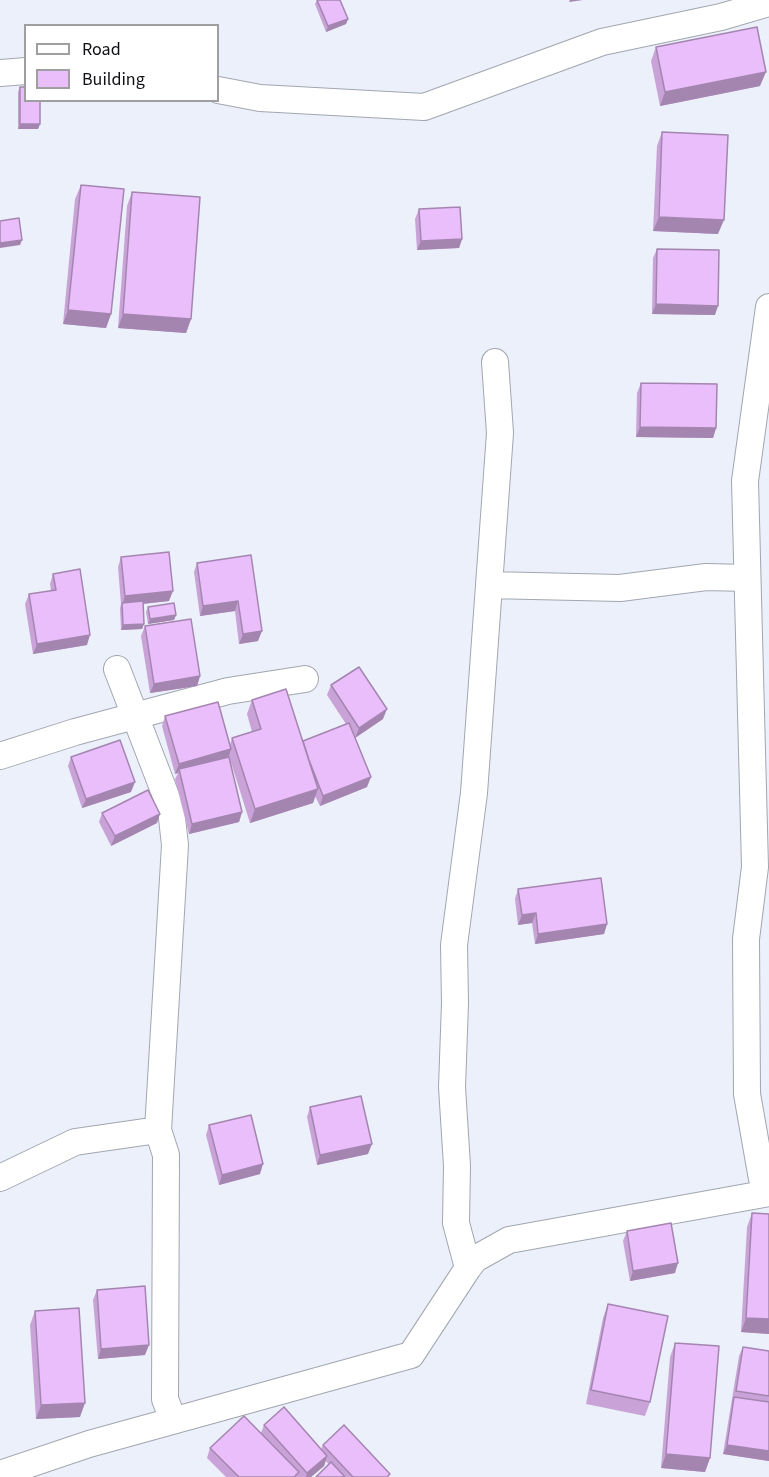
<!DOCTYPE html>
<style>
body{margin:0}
#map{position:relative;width:769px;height:1477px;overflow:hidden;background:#ebf0fa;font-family:"Source Sans 3",sans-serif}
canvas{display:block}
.legend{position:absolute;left:24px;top:24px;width:195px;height:78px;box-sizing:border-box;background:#fff;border:2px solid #9f9fa1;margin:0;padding:8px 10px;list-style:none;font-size:18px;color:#0f1014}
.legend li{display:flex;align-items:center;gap:12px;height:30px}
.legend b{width:30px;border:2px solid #9f9fa1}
</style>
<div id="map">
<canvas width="769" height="1477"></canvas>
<ul class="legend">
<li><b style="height:8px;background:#fff"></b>Road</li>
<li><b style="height:16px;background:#eabefb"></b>Building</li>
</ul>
</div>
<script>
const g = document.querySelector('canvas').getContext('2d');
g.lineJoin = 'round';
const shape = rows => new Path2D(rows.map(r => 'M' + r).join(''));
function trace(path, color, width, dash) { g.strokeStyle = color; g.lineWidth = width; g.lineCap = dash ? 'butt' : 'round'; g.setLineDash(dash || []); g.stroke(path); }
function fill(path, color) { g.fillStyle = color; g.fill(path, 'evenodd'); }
const minor = shape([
 [0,73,26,71],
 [218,90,260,98,424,107,602,42,721,17,769,3],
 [489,585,620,588,706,577,747,578],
 [117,669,171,809,175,845,158,1130,166,1155,165,1399,173,1420],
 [0,756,75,732,228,691,305,679],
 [0,1178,75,1142,158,1130],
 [769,1193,762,1179,747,1094,746,939,755,867,745,481,769,307],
 [468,1268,456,1223,457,1166,452,1087,455,1003,454,945,474,793,500,433,495,362],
 [0,1474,89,1444,411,1355,468,1268,475,1259,509,1240,769,1193]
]);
trace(minor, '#a1a6af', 28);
trace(minor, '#fff', 26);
fill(shape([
 [317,0,340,0,348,19,346,24,326,32,315,4],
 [656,47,760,86,660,106,651,61],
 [20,87,40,124,38,129,18,129,18,92],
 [662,132,718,234,653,231,657,146],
 [81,185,111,314,106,328,63,324,75,199],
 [132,192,191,319,186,333,118,328,127,206],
 [419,209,462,239,459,248,417,250,415,219],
 [657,249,715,315,652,314,653,258],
 [641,383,716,428,713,438,636,437,637,393],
 [251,555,258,641,239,644,235,611,200,616,194,572,197,563],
 [121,557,169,601,143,604,144,624,142,629,121,630,120,608,121,604,118,567],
 [53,574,87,645,33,654,25,604,29,594,51,591,50,584],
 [148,607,176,615,174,620,148,624,146,612],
 [145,626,200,676,197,686,150,693,141,636],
 [331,685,383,719,355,738,367,787,320,806,315,796,313,803,250,823,229,756,242,812,239,822,189,834,175,779,178,773,175,774,162,726,165,716,230,745,232,738,252,732,247,714,252,700,303,741,346,724,327,695],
 [71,757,131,792,82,808,68,766],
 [102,813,157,823,111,846,99,822],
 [518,889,607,924,604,934,535,944,532,923,518,925,515,899],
 [310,1107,368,1154,317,1165,307,1117],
 [209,1125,260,1174,219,1185,206,1135],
 [752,1213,769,1214,769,1334,741,1332,747,1227],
 [627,1231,675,1273,630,1281,623,1241],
 [97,1290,145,1355,98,1359,93,1300],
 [608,1304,650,1402,645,1416,586,1404,603,1318],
 [35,1311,80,1417,36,1419,30,1325],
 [675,1343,710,1458,705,1472,661,1468,670,1357],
 [743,1347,769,1351,769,1461,723,1454,739,1356],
 [264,1425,321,1449,323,1445,389,1477,316,1477,329,1465,326,1461,324,1466,311,1477,226,1477,207,1458,210,1448,261,1433]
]), '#c9a3d8');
fill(shape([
 [570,0,583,0,569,2],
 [348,19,346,24,326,32,328,26],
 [766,72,760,86,660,106,665,92],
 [20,124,40,124,38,129,18,129],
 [659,217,724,220,718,234,653,231],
 [462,239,459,248,417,250,421,241],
 [22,240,20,245,0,248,0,243],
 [656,304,718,306,715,315,652,314],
 [68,310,111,314,106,328,63,324],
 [123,314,191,319,186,333,118,328],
 [640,427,716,428,713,438,636,437],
 [173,591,169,601,122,606,125,596],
 [238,601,235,611,200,616,203,606],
 [176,615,174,620,148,624,150,619],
 [144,624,142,629,121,630,123,625],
 [262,631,258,641,239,644,243,634],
 [90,635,87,645,33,654,37,644],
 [200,676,197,686,150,693,154,684],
 [387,709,383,719,355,738,359,728],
 [231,749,228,759,179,769,178,773,175,774,179,764],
 [371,777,367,787,320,806,323,796],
 [135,782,131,792,82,808,86,799],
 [318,789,313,803,250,823,255,809],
 [242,812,239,822,189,834,192,824],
 [160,814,157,823,111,846,115,836],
 [536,913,532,923,518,925,522,915],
 [607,924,604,934,535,944,538,934],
 [372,1144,368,1154,317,1165,320,1155],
 [263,1164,260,1174,219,1185,222,1175],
 [678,1263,675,1273,630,1281,633,1271],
 [746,1318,769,1319,769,1334,741,1332],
 [149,1345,145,1355,98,1359,101,1349],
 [85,1403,80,1417,36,1419,41,1405],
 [727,1445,769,1451,769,1461,723,1454],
 [666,1454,710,1458,705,1472,661,1468],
 [327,1456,324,1466,311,1477,306,1477,307,1473]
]), '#a485b0');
const building = shape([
 [317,0,340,0,348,19,328,26,317,0],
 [757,27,766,72,665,92,656,47,757,27],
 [20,87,26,87,26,100,40,100,40,124,20,124,20,87],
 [662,132,728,135,724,220,659,217,662,132],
 [81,185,124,189,111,314,68,310,81,185],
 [132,192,200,197,191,319,123,314,132,192],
 [460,207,462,239,421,241,419,209,460,207],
 [19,218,22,240,0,243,0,221,19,218],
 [657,249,719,250,718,306,656,304,657,249],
 [641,383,717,384,716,428,640,427,641,383],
 [169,552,173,591,125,596,121,557,169,552],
 [251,555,262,631,243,634,238,601,203,606,197,563,251,555],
 [80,569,90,635,37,644,29,594,56,590,53,574,80,569],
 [143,601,144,624,123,625,122,603,143,601],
 [174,603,176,615,150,619,148,607,174,603],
 [191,619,200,676,154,684,145,626,191,619],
 [359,667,387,709,359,728,331,685,359,667],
 [286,689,318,789,255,809,232,738,261,729,252,700,286,689],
 [218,702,231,749,179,764,165,716,218,702],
 [349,723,371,777,323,796,309,760,303,741,349,723],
 [120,740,135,782,86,799,71,757,120,740],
 [229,757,242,812,192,824,179,769,229,757],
 [148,790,160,814,115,836,102,813,148,790],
 [601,878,607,924,538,934,536,913,522,915,518,889,601,878],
 [361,1096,372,1144,320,1155,310,1107,361,1096],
 [251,1115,263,1164,222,1175,209,1125,251,1115],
 [752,1213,769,1214,769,1319,746,1318,752,1213],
 [671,1223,678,1263,633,1271,627,1231,671,1223],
 [145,1286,149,1345,101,1349,97,1290,145,1286],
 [608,1304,668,1316,650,1402,591,1390,608,1304],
 [79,1308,85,1403,41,1405,35,1311,79,1308],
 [675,1343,719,1346,710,1458,666,1454,675,1343],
 [743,1347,769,1351,769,1396,736,1391,743,1347],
 [734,1397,769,1402,769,1451,727,1445,734,1397],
 [284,1407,327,1456,307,1473,264,1425,284,1407],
 [244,1416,299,1472,294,1477,239,1477,210,1448,244,1416],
 [344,1425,390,1474,387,1477,353,1477,323,1445,344,1425],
 [331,1462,345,1477,316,1477,331,1462]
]);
fill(building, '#eabefb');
trace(building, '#a485b0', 1.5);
</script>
